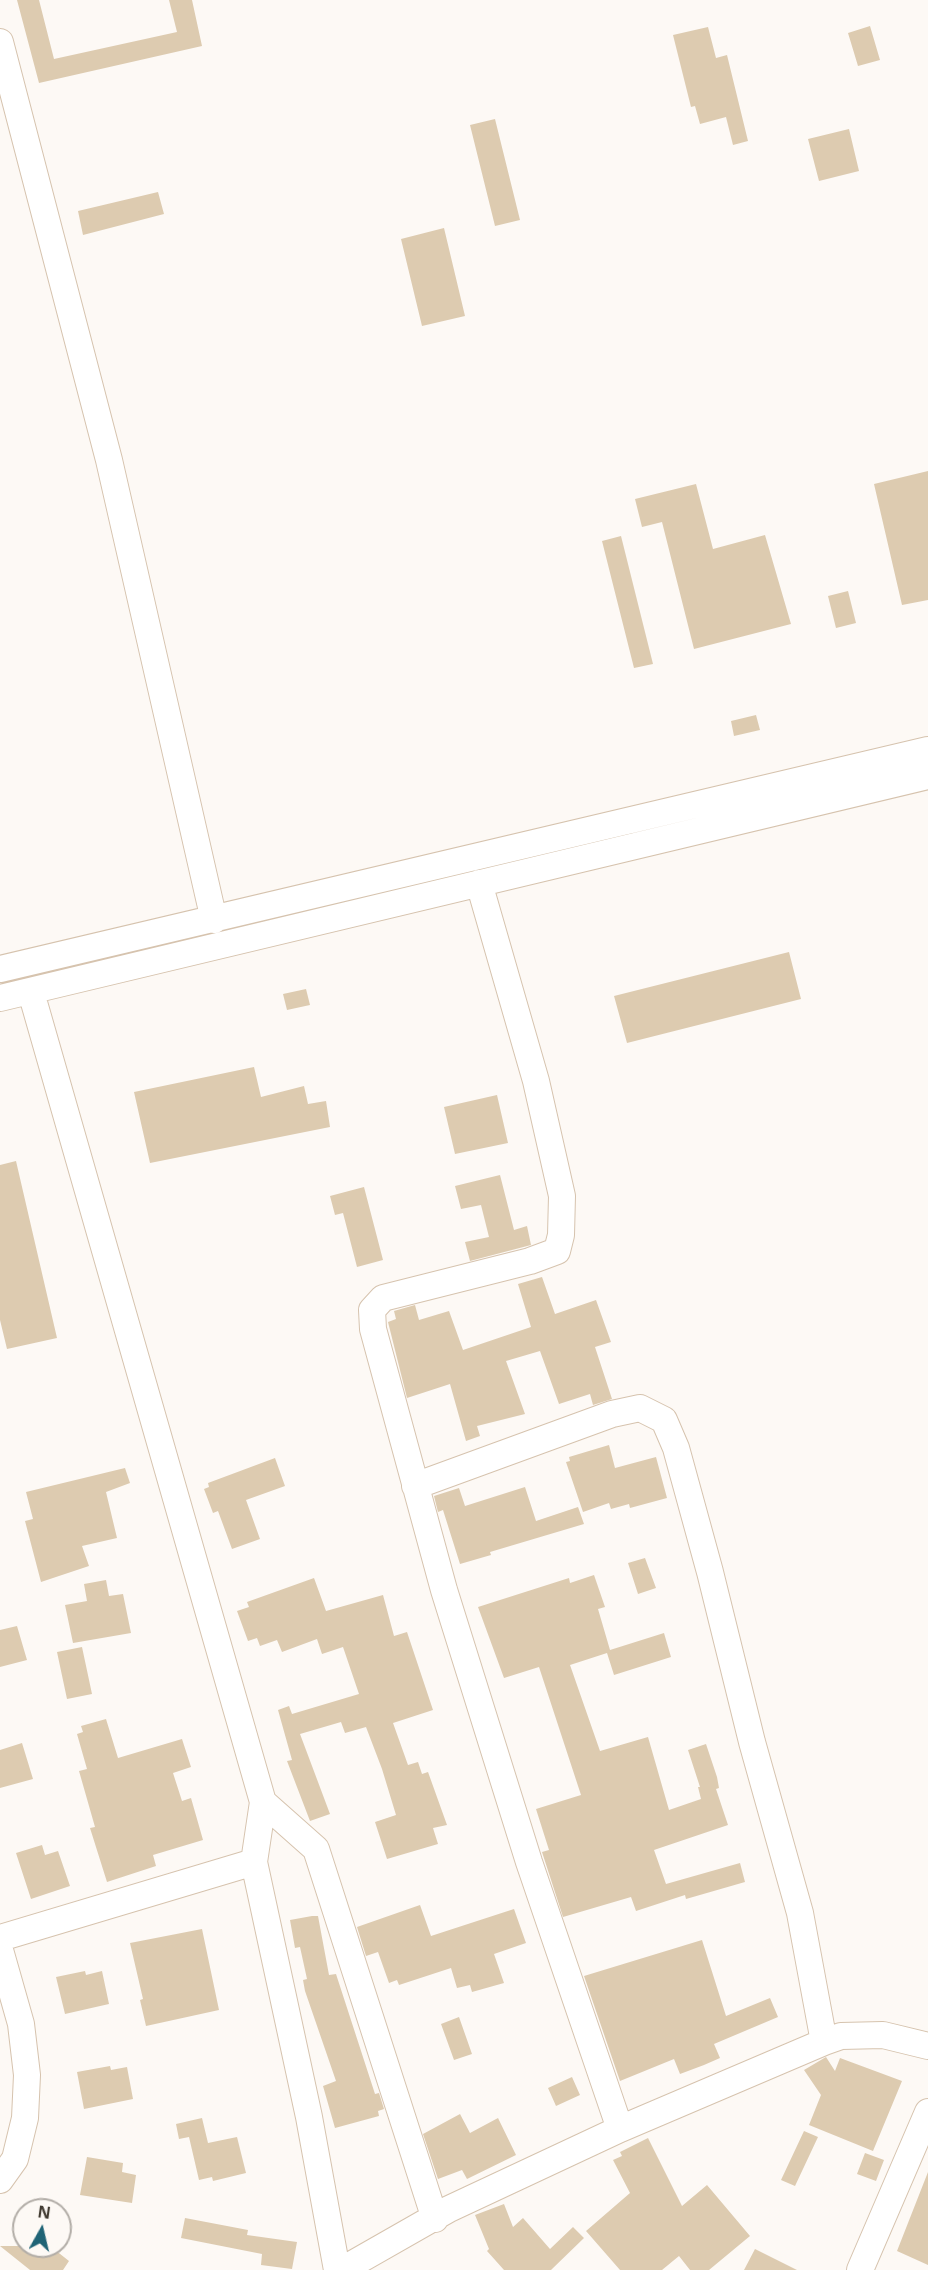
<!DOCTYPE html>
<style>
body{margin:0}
#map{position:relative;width:928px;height:2270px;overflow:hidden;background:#fdf9f5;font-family:"Open Sans",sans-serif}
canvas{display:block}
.north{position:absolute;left:12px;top:2198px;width:60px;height:60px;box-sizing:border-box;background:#fdf9f5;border:2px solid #b2ada7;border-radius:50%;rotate:8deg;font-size:16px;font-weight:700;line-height:24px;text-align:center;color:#423b32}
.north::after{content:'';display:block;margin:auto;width:21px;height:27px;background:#206476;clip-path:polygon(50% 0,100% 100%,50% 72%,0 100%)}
</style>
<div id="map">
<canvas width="928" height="2270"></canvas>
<div class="north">N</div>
</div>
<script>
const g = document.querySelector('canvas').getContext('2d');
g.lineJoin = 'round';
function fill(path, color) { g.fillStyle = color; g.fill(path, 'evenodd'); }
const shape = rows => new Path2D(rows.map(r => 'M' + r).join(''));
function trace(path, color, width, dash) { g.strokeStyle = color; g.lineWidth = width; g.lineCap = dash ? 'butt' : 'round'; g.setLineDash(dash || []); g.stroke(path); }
fill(shape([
 [17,0,39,0,54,59,177,32,169,0,192,0,202,46,39,83],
 [870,26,880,60,858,66,848,33],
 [708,27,716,58,727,55,748,141,733,145,726,117,700,124,695,106,691,107,673,35],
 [495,119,520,220,495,226,470,125],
 [849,129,859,171,819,181,808,139],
 [158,192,164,214,83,235,78,211],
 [444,228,465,316,422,326,401,239],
 [928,471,928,600,902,605,874,484],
 [696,484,713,549,765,535,791,624,694,649,662,522,642,527,635,499],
 [621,536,653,664,634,668,602,541],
 [848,591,856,623,836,628,828,596],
 [756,715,760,730,734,736,731,721],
 [789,952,801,999,627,1043,614,996],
 [306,989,310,1005,287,1010,283,994],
 [254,1067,261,1097,304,1086,308,1104,326,1101,330,1127,150,1163,134,1092],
 [497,1095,508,1143,455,1154,444,1107],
 [16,1161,57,1338,7,1349,0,1320,0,1165],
 [500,1175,514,1230,527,1226,531,1245,470,1261,465,1242,489,1237,481,1205,461,1209,455,1186],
 [364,1187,383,1260,357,1267,343,1213,335,1215,330,1196],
 [542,1277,555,1314,596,1300,611,1342,595,1347,612,1399,593,1405,590,1394,559,1404,540,1351,506,1361,525,1414,477,1426,480,1436,466,1441,450,1384,407,1398,388,1322,396,1319,394,1311,415,1305,419,1320,449,1311,463,1350,531,1327,518,1284],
 [609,1445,615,1468,656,1457,667,1498,630,1508,629,1504,611,1509,609,1503,583,1512,566,1462,570,1461,569,1457],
 [275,1458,285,1486,246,1500,260,1539,232,1549,218,1511,213,1513,204,1489,209,1487,208,1483],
 [125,1468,130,1483,106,1492,117,1538,82,1546,89,1566,41,1582,25,1521,33,1519,26,1492],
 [525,1487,536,1521,578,1507,584,1524,490,1552,491,1555,460,1564,443,1510,438,1512,434,1496,459,1488,465,1506],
 [645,1558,656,1588,638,1594,628,1563],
 [594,1575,605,1607,598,1609,610,1650,664,1633,671,1657,614,1675,607,1653,570,1665,600,1751,648,1737,669,1810,701,1799,698,1787,700,1787,688,1750,706,1744,717,1777,719,1788,716,1789,728,1825,654,1850,666,1884,740,1863,745,1882,686,1899,685,1895,636,1911,631,1897,563,1917,542,1852,549,1850,536,1809,581,1795,539,1667,504,1678,478,1607,569,1578,570,1583],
 [314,1578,326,1611,383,1595,394,1636,407,1632,433,1710,393,1723,408,1765,418,1762,422,1774,428,1772,447,1825,433,1828,438,1844,387,1859,375,1822,396,1815,382,1769,366,1727,345,1733,341,1722,300,1734,330,1814,310,1821,287,1761,292,1760,278,1710,289,1706,292,1714,359,1694,343,1647,322,1654,317,1639,282,1652,277,1640,260,1646,257,1638,248,1641,237,1611,249,1607,247,1602],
 [106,1580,109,1596,123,1594,131,1633,73,1643,65,1605,87,1601,84,1584],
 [17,1626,27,1660,0,1667,0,1630],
 [82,1647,92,1694,67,1699,57,1652],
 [106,1719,118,1758,182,1739,191,1767,173,1773,182,1801,191,1798,203,1840,153,1855,156,1866,107,1882,90,1828,95,1827,79,1771,87,1769,77,1734,83,1732,81,1726],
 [22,1743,33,1779,0,1788,0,1750],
 [42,1845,45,1855,58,1851,70,1886,31,1899,16,1853],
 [420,1905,431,1936,514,1909,526,1943,494,1954,504,1983,472,1992,470,1985,457,1988,451,1968,399,1985,397,1980,389,1983,378,1952,366,1956,357,1927],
 [312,1916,318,1916,329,1975,336,1974,375,2094,379,2093,384,2109,378,2111,379,2116,335,2128,323,2086,336,2081,305,1991,303,1980,307,1979,300,1947,295,1948,290,1920],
 [202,1929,219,2010,146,2026,140,2000,143,1999,130,1943],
 [702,1940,726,2016,770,1998,778,2017,714,2044,720,2058,704,2065,680,2074,674,2059,620,2081,584,1976],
 [85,1971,86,1975,102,1971,109,2004,65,2014,56,1977],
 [459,2017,472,2054,454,2060,441,2024],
 [826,2057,835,2071,840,2058,902,2081,873,2151,809,2125,821,2095,804,2070],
 [110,2066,111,2070,127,2067,133,2099,84,2109,77,2072],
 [572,2077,580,2095,556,2106,548,2088],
 [460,2114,470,2133,498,2118,516,2155,467,2179,462,2170,438,2179,423,2134],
 [202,2118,208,2143,237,2137,246,2173,213,2181,212,2177,199,2180,189,2137,179,2139,176,2124],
 [804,2131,818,2137,795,2186,781,2180],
 [648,2138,682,2206,707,2185,750,2236,709,2270,690,2270,679,2256,662,2270,620,2270,586,2231,630,2193,613,2160,622,2156,620,2152],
 [865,2153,884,2160,876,2181,857,2174],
 [87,2157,123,2163,122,2172,136,2175,132,2203,80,2195],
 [928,2172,928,2265,897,2251],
 [504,2204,513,2227,523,2218,550,2249,573,2227,584,2238,551,2270,504,2270,487,2251,489,2249,475,2215],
 [185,2218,248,2230,247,2235,297,2242,292,2269,261,2265,262,2254,181,2238],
 [0,2246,50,2246,69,2261,63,2270,30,2270],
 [755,2249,797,2270,744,2270]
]), '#ddcbb0');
const minor = shape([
 [0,42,109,460,214,920],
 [479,883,536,1081,562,1196,561,1235,557,1251,530,1261,383,1298,372,1310,373,1329,444,1590,529,1862,620,2129],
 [0,969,928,750],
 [31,992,263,1802,254,1862,309,2117,337,2270],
 [0,998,928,776],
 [415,1486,612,1414,640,1408,664,1420,676,1448,710,1572,752,1742,800,1913,824,2042],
 [263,1802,316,1849,435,2219],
 [0,1938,254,1862],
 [0,1950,21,2024,27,2075,25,2118,15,2159,0,2180],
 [342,2270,449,2209,620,2129,824,2042,841,2036,883,2035,928,2046],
 [860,2270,928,2112]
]);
trace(minor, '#d6c3ae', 28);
trace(minor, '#fff', 26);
</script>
